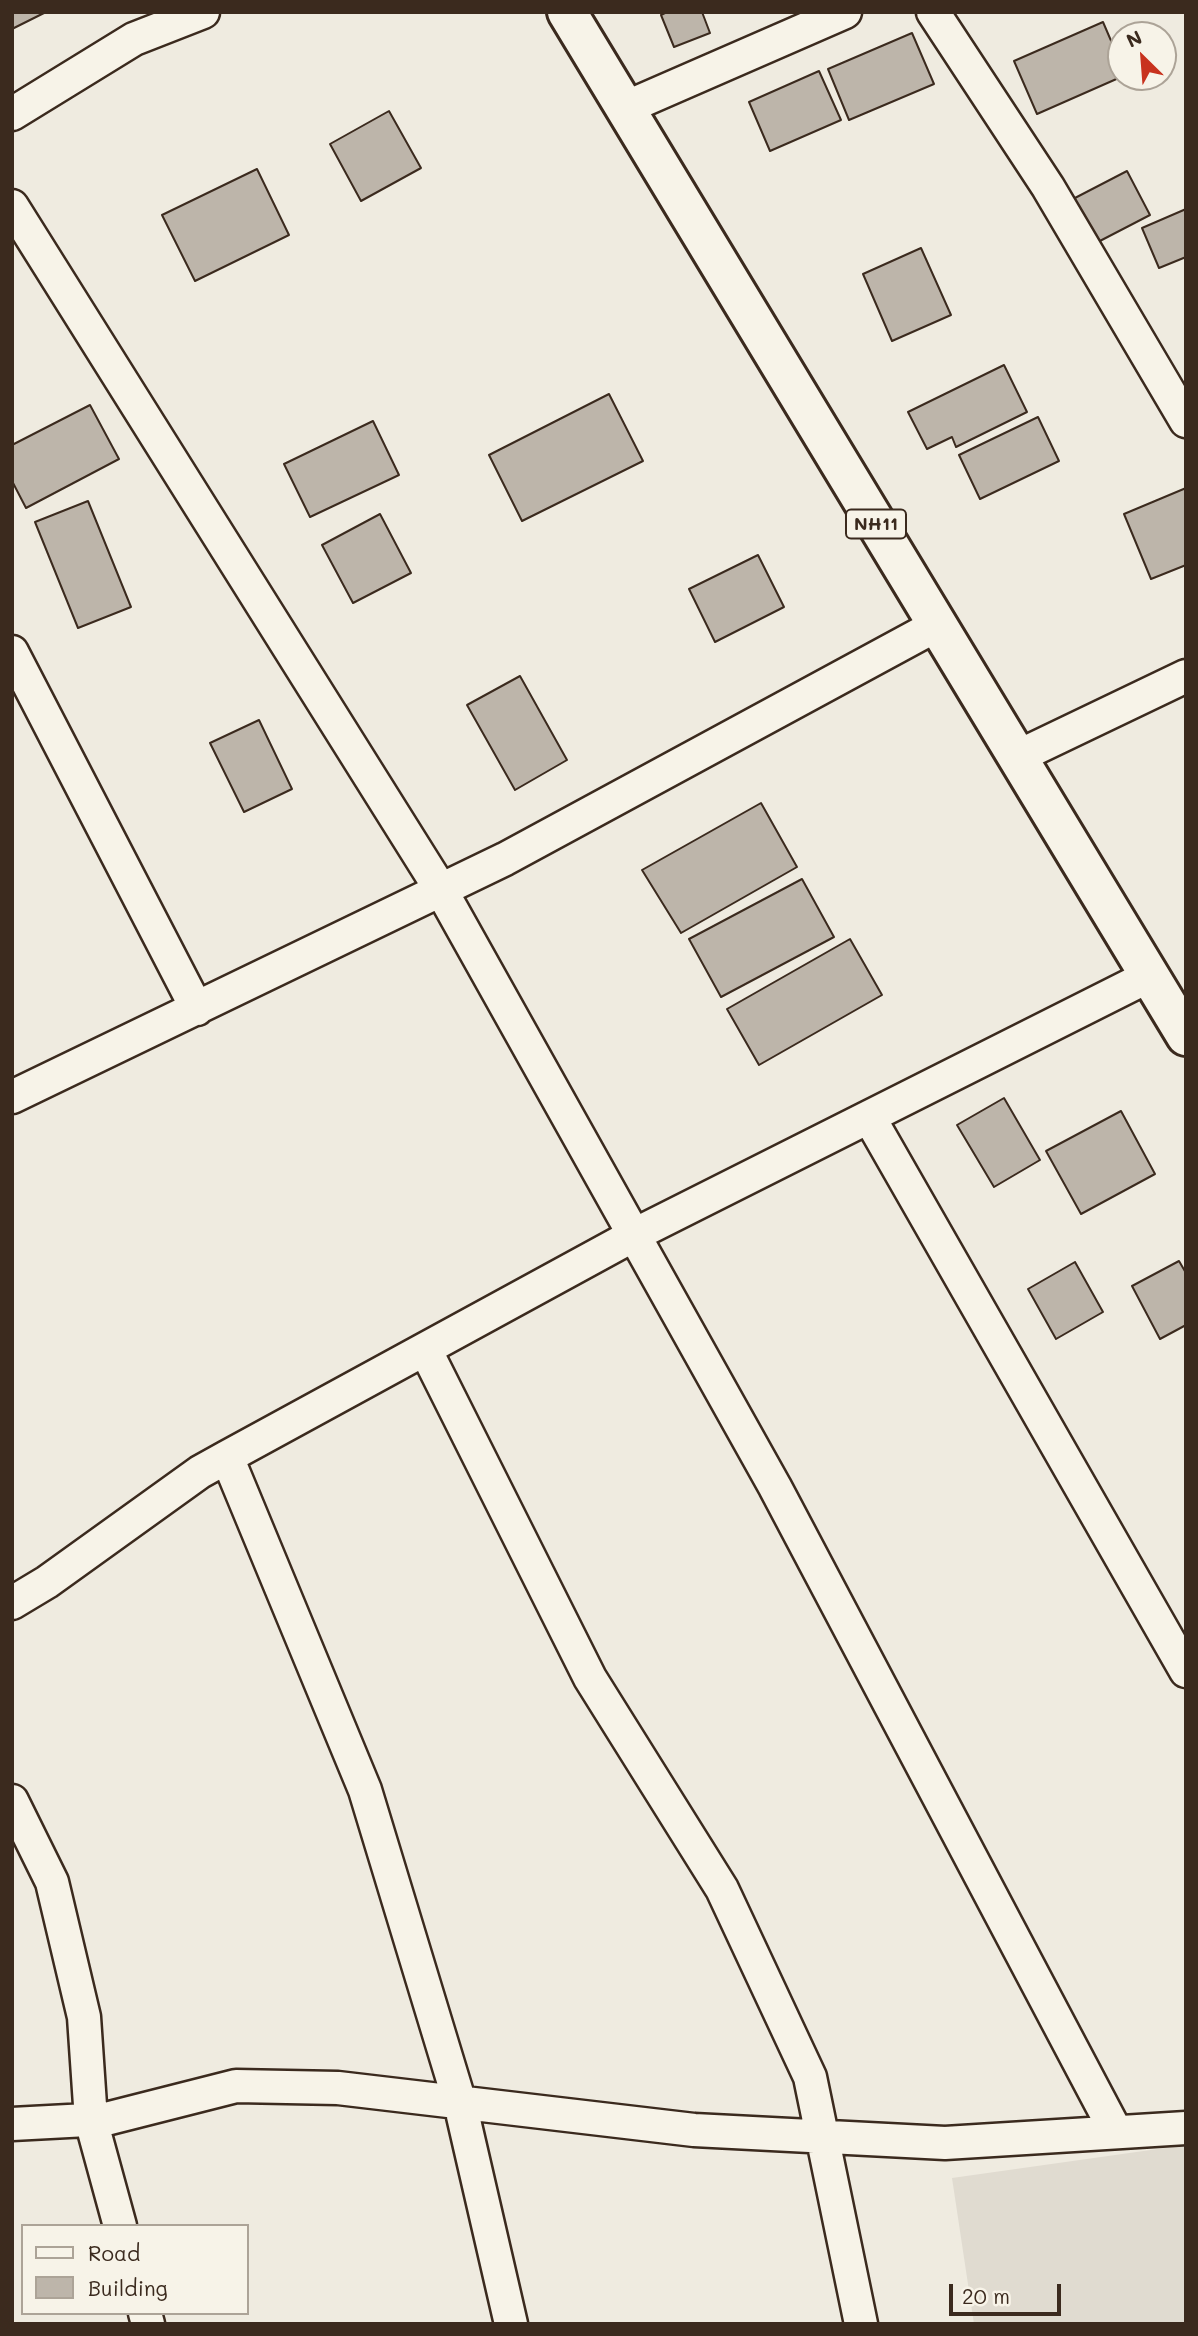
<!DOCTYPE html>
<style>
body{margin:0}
#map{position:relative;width:1198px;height:2336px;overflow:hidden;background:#efebe0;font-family:Mali,sans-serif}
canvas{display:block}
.frame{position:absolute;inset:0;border:14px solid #3b2a1e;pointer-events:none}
.legend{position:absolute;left:21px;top:2224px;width:228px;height:91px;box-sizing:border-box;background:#f7f3e8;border:2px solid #aca397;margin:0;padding:9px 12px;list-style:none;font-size:21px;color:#3b2a1e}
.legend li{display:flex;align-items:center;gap:14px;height:35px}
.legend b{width:35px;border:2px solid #aca397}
.north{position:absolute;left:1107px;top:21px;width:70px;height:70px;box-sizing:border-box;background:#f7f3e8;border:2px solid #aca397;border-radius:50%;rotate:335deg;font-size:19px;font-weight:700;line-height:28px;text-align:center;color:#3b2a1e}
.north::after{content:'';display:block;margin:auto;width:24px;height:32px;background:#c8321e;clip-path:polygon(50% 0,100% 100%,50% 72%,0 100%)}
.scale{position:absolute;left:949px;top:2284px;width:112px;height:32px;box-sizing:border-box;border:4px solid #3b2a1e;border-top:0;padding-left:9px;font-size:21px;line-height:24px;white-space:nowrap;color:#3b2a1e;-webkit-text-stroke:5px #f7f3e8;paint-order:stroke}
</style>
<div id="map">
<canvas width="1198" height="2336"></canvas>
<div class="frame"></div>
<ul class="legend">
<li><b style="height:9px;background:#f7f3e8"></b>Road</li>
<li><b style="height:19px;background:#bdb5aa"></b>Building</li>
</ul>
<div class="north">N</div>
<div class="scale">20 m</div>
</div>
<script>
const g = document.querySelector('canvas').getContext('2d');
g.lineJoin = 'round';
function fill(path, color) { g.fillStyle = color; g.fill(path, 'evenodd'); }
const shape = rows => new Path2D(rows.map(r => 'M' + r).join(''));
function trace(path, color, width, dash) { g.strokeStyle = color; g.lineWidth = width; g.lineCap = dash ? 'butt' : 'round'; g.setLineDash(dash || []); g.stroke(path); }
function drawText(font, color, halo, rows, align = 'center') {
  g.font = font + ' Mali,sans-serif'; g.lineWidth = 7; g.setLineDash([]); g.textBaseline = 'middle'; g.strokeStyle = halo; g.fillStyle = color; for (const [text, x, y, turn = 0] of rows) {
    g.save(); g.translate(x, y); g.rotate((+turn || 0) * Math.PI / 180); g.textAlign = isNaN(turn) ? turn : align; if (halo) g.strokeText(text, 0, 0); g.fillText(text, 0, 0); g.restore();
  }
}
fill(shape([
 [1186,2145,1186,2324,974,2324,952,2178]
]), '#e0dbd0');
const building = shape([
 [12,12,46,12,12,29,12,12],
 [667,12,702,12,710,33,674,47,661,15,667,12],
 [1103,22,1121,64,1121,77,1037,114,1014,61,1103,22],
 [912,33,934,84,849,120,828,69,912,33],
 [819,71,841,120,770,151,749,102,819,71],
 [389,111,421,168,361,201,330,144,389,111],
 [257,169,289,235,195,281,162,215,257,169],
 [1127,171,1150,215,1096,243,1073,199,1127,171],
 [1186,209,1186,257,1159,268,1142,228,1186,209],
 [921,248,951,315,892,341,863,274,921,248],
 [1004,365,1027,412,956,447,952,437,927,449,908,412,1004,365],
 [609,394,643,461,522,521,489,455,609,394],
 [90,405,119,459,26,508,12,481,12,445,90,405],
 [1038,417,1059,461,980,499,959,455,1038,417],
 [373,421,399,475,310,517,284,464,373,421],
 [1186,488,1186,565,1151,579,1124,514,1186,488],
 [88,501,131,607,78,628,35,522,88,501],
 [380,514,411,573,353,603,322,545,380,514],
 [758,555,784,607,715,642,689,589,758,555],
 [520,676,567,760,515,790,467,705,520,676],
 [259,720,292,789,244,812,210,743,259,720],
 [761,803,797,867,681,933,642,870,761,803],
 [802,879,834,937,721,997,689,939,802,879],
 [850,939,882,995,759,1065,727,1009,850,939],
 [1004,1098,1040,1160,994,1187,957,1125,1004,1098],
 [1121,1111,1155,1174,1081,1214,1046,1151,1121,1111],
 [1179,1261,1186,1273,1186,1325,1160,1339,1132,1286,1179,1261],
 [1075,1262,1103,1312,1056,1339,1028,1289,1075,1262]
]);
fill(building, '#bdb5aa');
trace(building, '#3b2a1e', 2);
const minor = shape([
 [933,12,1048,187,1186,421],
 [625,108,845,12],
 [12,114,134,39,203,12],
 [12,206,441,890,775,1487,1116,2132],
 [12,652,197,1009],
 [1017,757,1186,676],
 [12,1097,505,859,937,625],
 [869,1117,1186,1671],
 [425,1349,590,1678,722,1889,810,2077,861,2324],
 [227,1457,365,1790,460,2103,511,2324],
 [12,1603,47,1582,200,1472,227,1457,634,1235,1149,976],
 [12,1801,52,1882,84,2017,91,2120,120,2226],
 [12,2124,106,2119,236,2086,338,2088,694,2130,945,2143,1186,2128],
 [145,2313,148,2324]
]);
const trunk = shape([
 [567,12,1186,1036]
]);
trace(minor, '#3b2a1e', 37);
trace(trunk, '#3b2a1e', 44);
trace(minor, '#f7f3e8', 32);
trace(trunk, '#f7f3e8', 38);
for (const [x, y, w] of [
 [876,524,60]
]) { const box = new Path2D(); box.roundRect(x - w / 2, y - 14.5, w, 29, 5); g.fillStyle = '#f7f3e8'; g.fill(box); trace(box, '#3b2a1e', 2); }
drawText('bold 18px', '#3b2a1e', null, [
 ["NH11",876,524]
]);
</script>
